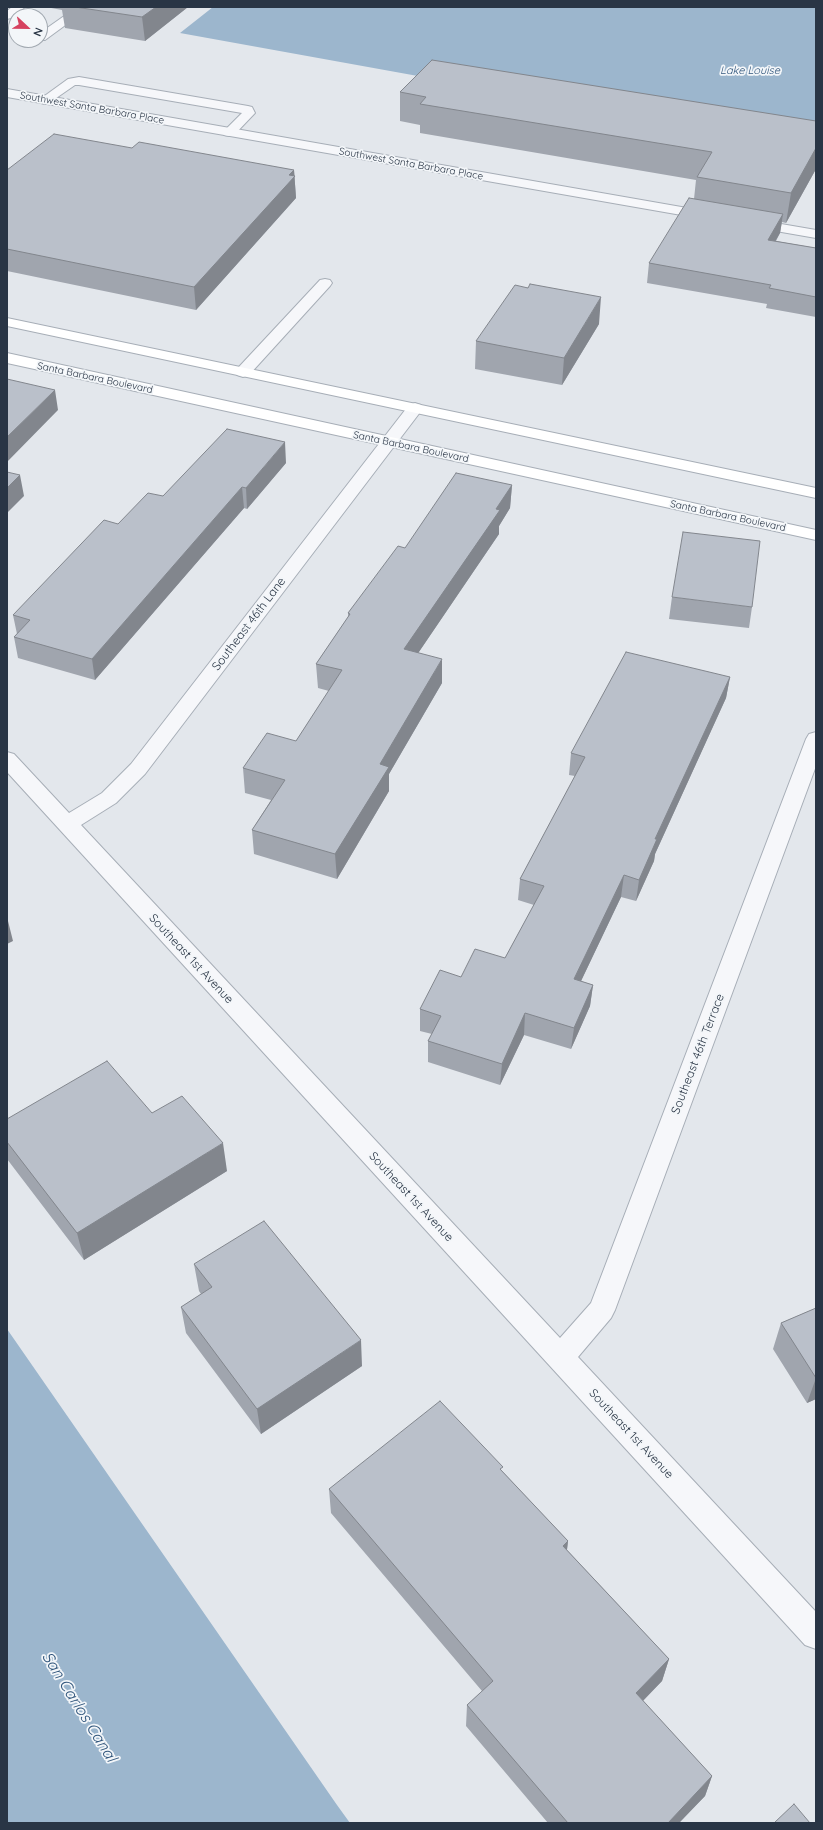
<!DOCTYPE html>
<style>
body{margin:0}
#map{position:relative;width:823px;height:1830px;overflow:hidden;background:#e3e7ec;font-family:Quicksand,sans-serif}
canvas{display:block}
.frame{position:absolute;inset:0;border:8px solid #293545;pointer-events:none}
.north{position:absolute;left:8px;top:8px;width:40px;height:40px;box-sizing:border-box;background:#f3f6f9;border:1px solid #a2a9b1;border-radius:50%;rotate:112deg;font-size:11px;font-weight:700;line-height:16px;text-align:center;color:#293545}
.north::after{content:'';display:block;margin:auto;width:14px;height:18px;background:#d64260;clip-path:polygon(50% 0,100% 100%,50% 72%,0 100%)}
</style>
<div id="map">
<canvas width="823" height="1830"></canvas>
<div class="frame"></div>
<div class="north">N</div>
</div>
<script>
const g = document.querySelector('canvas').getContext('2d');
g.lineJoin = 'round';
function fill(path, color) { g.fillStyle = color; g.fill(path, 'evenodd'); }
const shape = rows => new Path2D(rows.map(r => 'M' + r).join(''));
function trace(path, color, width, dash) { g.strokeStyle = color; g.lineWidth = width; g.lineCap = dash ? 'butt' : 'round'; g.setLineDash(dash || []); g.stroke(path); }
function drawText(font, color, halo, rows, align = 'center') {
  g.font = font + ' Quicksand,sans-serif'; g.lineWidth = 3.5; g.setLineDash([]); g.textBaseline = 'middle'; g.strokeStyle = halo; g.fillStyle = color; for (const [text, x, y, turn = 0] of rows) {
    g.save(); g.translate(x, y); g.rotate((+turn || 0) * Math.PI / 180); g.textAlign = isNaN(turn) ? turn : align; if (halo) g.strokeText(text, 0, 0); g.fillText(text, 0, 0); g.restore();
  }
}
fill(shape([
 [213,7,816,7,816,148,180,33],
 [7,1329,337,1805,350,1823,7,1823]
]), '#9cb6cd');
const service = shape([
 [77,7,90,7,45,40,37,40,40,40,40,33,77,7],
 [79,77,248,106,252,107,255,113,234,135,229,136,224,135,223,132,242,113,79,85,75,85,49,103,45,104,41,103,39,100,68,79,79,77],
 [325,279,330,280,332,283,330,286,249,375,243,377,237,375,235,372,237,369,320,280,325,279]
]);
const minor = shape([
 [12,7,25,7,11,18,7,19,7,11,12,7],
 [7,89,710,212,715,213,717,216,715,219,710,220,7,97,7,89],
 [752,219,816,230,816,238,747,226,745,223,747,220,752,219],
 [415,403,421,405,423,408,421,411,145,774,116,803,81,825,560,1338,591,1303,806,739,809,734,816,732,816,766,615,1310,611,1318,578,1357,816,1612,816,1649,805,1645,7,772,7,752,14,754,69,813,102,793,131,764,409,405,415,403]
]);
const secondary = shape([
 [7,318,816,488,816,498,7,326,7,318],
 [7,353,816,530,816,540,7,363,7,353]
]);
trace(service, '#a7aeb7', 2);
trace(minor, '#a7aeb7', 2);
trace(secondary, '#a7aeb7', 2);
fill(service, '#f6f7fa');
fill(minor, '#f6f7fa');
fill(secondary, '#fff');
fill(shape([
 [46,7,188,7,145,41,65,28,62,10],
 [400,92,816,121,816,169,786,223,782,222,780,233,776,241,816,248,816,317,766,308,767,304,647,283,649,263,694,199,696,180,420,133,420,125,400,121],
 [132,148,294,170,296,198,196,310,7,271,7,170],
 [599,324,562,385,475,369,476,341],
 [286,463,247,509,244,508,95,680,18,658,14,637,17,634,13,615,118,524,163,496],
 [512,485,510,508,499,526,499,534,418,653,442,683,389,774,389,791,337,879,254,854,252,830,271,800,245,793,243,768,296,741,329,691,318,688,316,664,348,617,348,613,405,548],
 [672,597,752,607,749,628,669,619],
 [730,677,726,698,655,854,654,861,636,901,621,897,581,981,593,985,590,1006,571,1049,524,1035,500,1085,428,1062,428,1041,432,1034,420,1031,420,1009,461,977,505,958,534,905,518,900,520,879,575,776,569,775,571,753],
 [152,1113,227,1171,84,1260,7,1159,7,1119],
 [194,1264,362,1366,261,1434,186,1333,181,1307,201,1294,199,1291],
 [816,1308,816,1399,807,1403,773,1349,781,1323],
 [502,1471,568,1541,567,1550,669,1659,662,1681,643,1701,712,1776,705,1796,679,1823,548,1823,466,1726,467,1705,482,1691,331,1513,329,1489]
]), '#a0a5ae');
fill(shape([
 [156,7,188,7,145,41,142,17],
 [816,148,816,169,786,223,791,193],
 [294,170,296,198,196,310,194,287,289,175],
 [783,214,780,233,765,259,768,240],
 [601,297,599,324,562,385,564,358],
 [55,390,58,410,7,462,7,437],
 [285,442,286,463,247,509,246,488],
 [20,475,24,496,7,513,7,488],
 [512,485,510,508,499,526,499,534,404,674,404,649,496,509],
 [242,487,244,508,95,680,92,659],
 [442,659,442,683,389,774,389,791,337,879,335,854,380,764],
 [730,677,726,698,655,854,654,861,636,901,639,880,655,839],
 [624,875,621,897,572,1000,574,979],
 [7,917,13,941,7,944],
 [593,985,590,1006,571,1049,574,1028],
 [525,1013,524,1035,500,1085,502,1064],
 [223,1143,227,1171,84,1260,77,1233],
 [361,1340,362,1366,261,1434,257,1409],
 [816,1377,816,1399,807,1403,816,1378],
 [568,1541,565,1565,563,1546],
 [669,1659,662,1681,630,1714,636,1693],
 [712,1776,705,1796,679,1823,668,1823]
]), '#82868d');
const building = shape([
 [75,7,156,7,142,17,75,7],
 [432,60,816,121,816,148,791,193,697,177,712,152,420,104,426,97,400,92,432,60],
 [54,134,132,148,139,142,294,170,289,175,295,176,194,287,7,249,7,170,54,134],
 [689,198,783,214,768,240,816,248,816,297,769,288,771,285,649,263,689,198],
 [530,284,601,297,564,358,476,341,515,285,528,288,530,284],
 [7,379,55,390,7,437,7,379],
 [227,429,285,442,246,488,242,487,92,659,14,637,30,620,13,615,104,520,118,524,148,493,163,496,227,429],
 [7,472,20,475,7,488,7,472],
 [456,473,512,485,496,509,500,510,404,649,442,659,380,764,389,767,335,854,252,830,285,780,243,768,267,733,296,741,342,670,316,664,350,614,348,613,398,546,405,548,456,473],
 [683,532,760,541,752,607,672,597,683,532],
 [626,652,730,677,655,839,657,839,639,880,624,875,574,979,593,985,574,1028,525,1013,502,1064,428,1041,441,1016,420,1009,440,970,461,977,475,949,505,958,544,886,520,879,585,757,571,753,626,652],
 [107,1061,152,1113,182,1096,223,1143,77,1233,7,1142,7,1119,107,1061],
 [264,1221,361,1340,257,1409,181,1307,212,1287,194,1264,264,1221],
 [816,1308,816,1378,781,1323,816,1308],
 [440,1401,503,1467,500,1469,568,1541,563,1546,669,1659,636,1693,712,1776,668,1823,568,1823,467,1705,493,1681,329,1489,440,1401],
 [794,1804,810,1823,774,1823,794,1804]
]);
fill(building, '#bac0ca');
trace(building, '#82868d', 1);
drawText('10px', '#293545', '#f3f6f9', [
 ["Southwest Santa Barbara Place",92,108,10],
 ["Southwest Santa Barbara Place",411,164,10],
 ["Santa Barbara Boulevard",95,378,12],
 ["Santa Barbara Boulevard",411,447,12],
 ["Santa Barbara Boulevard",728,516,12]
]);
drawText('italic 11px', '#31567c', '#f3f6f9', [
 ["Lake Louise",750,71]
]);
drawText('12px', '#293545', '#f3f6f9', [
 ["Southeast 46th Lane",249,624,-53],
 ["Southeast 1st Avenue",191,959,47],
 ["Southeast 46th Terrace",698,1054,-69],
 ["Southeast 1st Avenue",411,1197,47],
 ["Southeast 1st Avenue",631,1434,47]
]);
drawText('italic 16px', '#31567c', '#f3f6f9', [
 ["San Carlos Canal",79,1707,58]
]);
</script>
